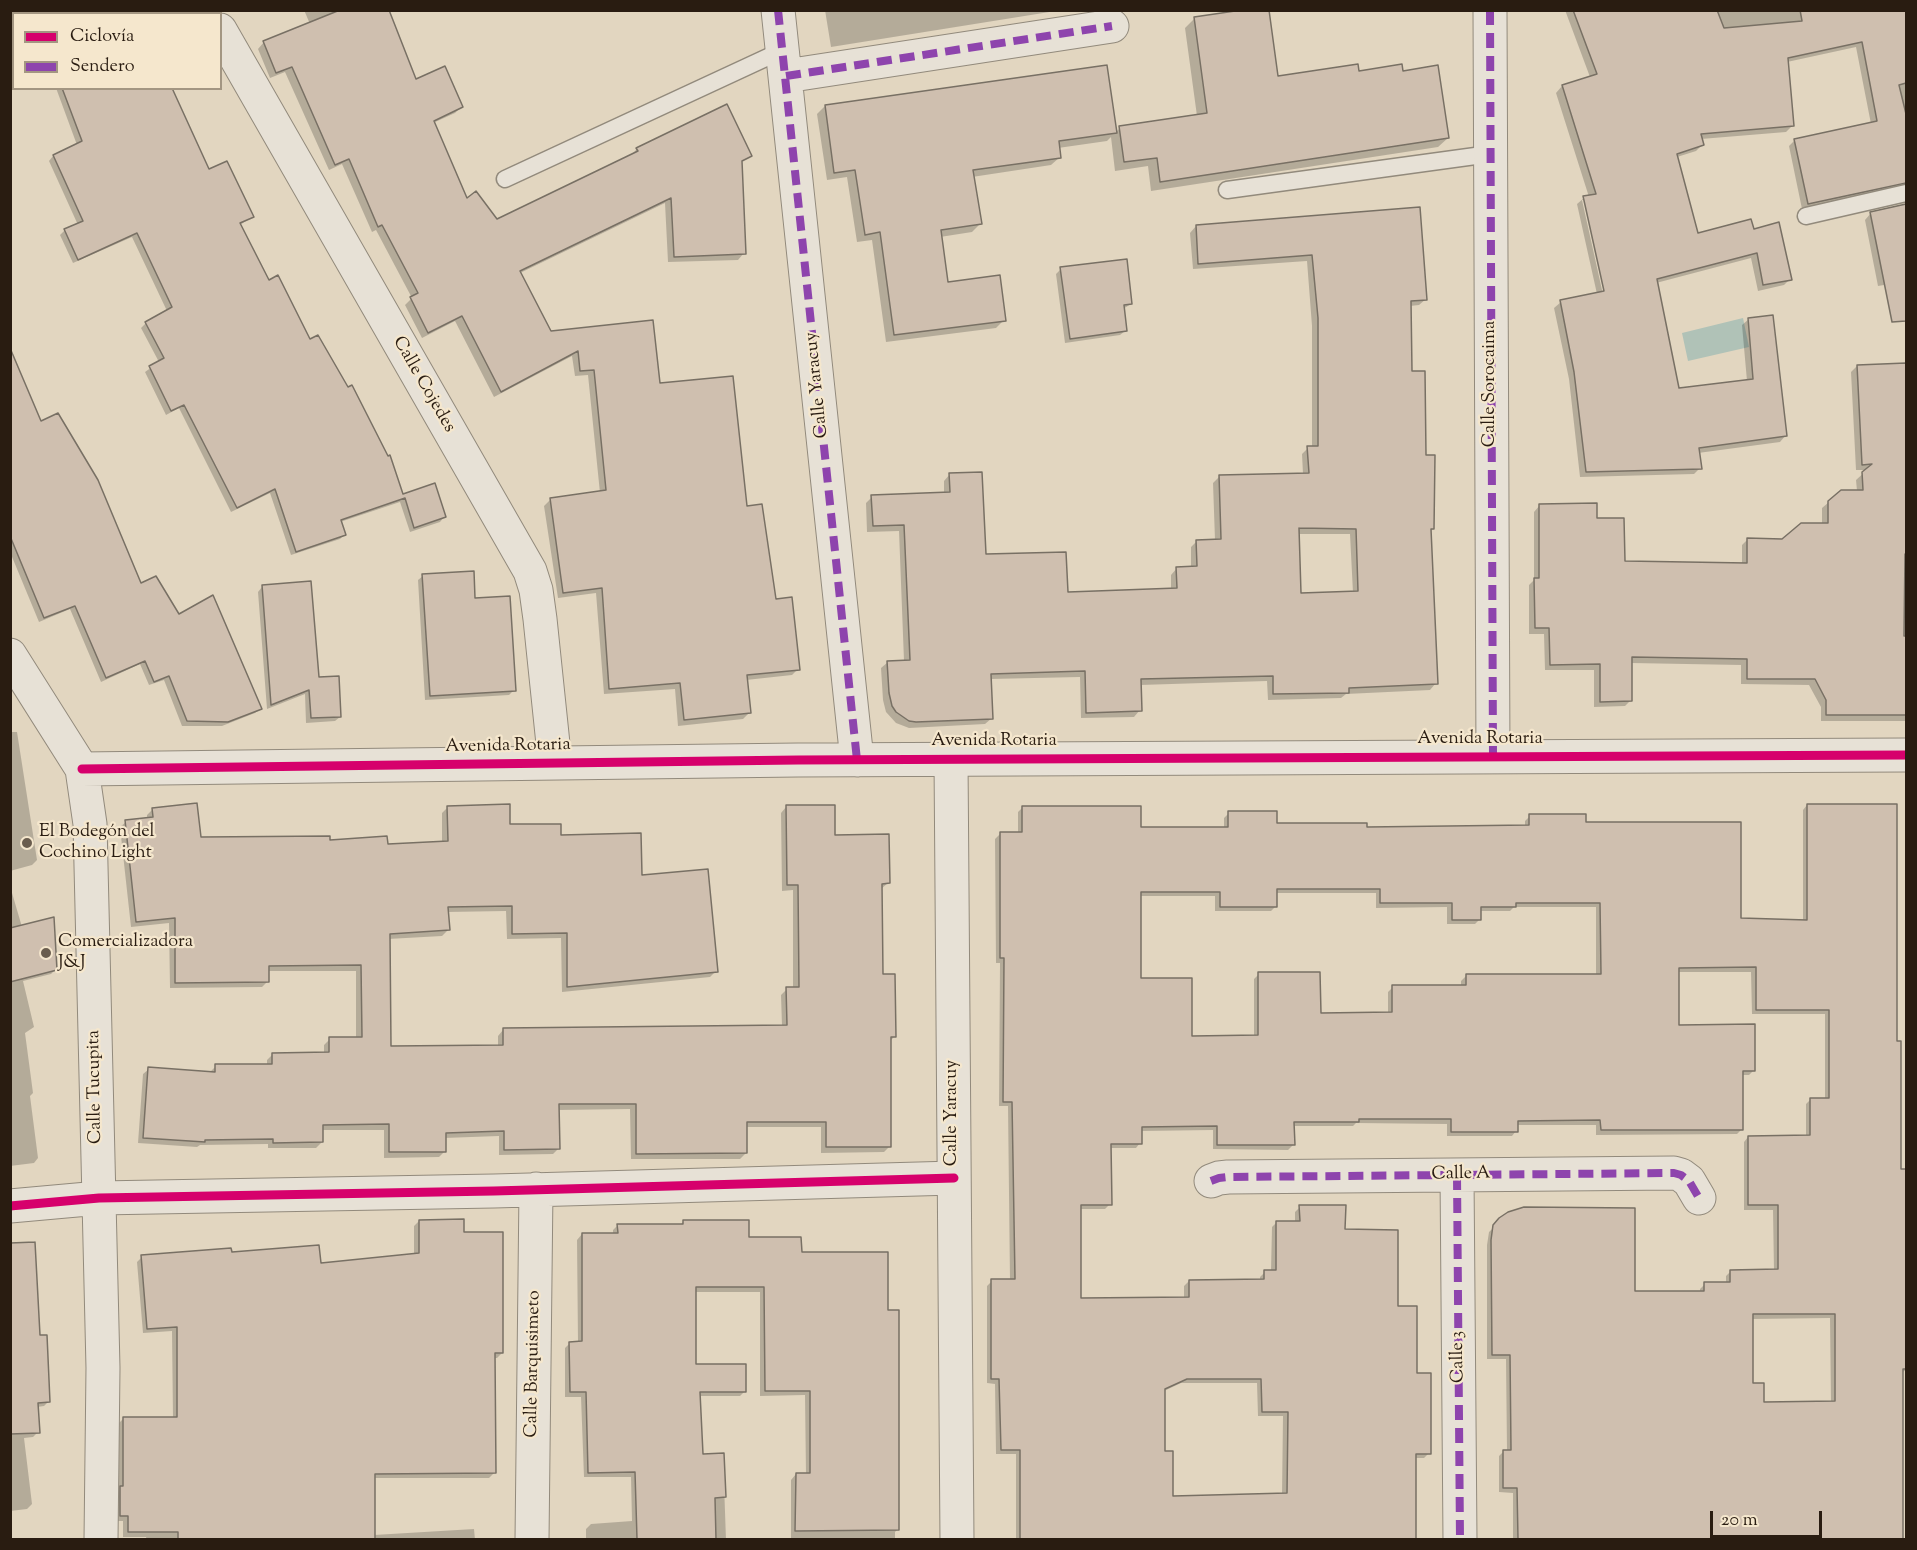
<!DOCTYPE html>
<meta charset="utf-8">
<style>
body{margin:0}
#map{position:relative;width:1917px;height:1550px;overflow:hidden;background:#e2d6c0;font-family:"Sorts Mill Goudy",serif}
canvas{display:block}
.frame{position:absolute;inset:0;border:12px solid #291c11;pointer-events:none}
.legend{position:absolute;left:12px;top:12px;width:210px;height:78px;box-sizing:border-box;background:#f5e7cd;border:2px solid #a39682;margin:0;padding:8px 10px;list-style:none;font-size:18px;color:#291c11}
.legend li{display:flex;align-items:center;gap:12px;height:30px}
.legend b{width:30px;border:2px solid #a39682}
.scale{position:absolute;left:1710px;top:1511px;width:112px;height:27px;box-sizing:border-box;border:3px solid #291c11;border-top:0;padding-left:8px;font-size:18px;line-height:21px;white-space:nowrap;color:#291c11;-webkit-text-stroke:4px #f5e7cd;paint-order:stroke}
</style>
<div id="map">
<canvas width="1917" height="1550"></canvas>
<div class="frame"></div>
<ul class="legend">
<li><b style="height:8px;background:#d6006c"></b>Ciclovía</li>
<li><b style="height:8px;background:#8e44ad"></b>Sendero</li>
</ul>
<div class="scale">20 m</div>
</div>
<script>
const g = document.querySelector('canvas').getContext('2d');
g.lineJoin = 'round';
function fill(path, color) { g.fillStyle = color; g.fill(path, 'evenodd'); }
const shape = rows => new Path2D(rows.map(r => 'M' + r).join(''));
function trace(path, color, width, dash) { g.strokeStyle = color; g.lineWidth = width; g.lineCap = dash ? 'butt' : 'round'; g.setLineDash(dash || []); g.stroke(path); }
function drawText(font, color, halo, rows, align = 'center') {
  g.font = font + ' "Sorts Mill Goudy",serif'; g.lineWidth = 4.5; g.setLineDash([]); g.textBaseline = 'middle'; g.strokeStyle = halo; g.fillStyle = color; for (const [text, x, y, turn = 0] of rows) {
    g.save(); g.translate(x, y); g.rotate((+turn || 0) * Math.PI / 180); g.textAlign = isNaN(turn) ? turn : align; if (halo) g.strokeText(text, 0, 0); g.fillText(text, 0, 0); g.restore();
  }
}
fill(shape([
 [1743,318,1749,347,1688,361,1682,333]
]), '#b0c2b7');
fill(shape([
 [21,10,103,10,105,14,22,14],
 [304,10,387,10,415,81,461,107,455,113,433,123,466,200,496,220,631,155,637,149,750,155,740,163,744,253,738,260,668,262,665,203,520,273,551,332,659,385,746,508,774,600,798,669,792,675,746,680,749,713,743,719,678,726,675,689,604,694,596,593,558,598,544,506,551,499,600,493,588,375,575,376,572,356,494,397,455,321,422,338,405,305,412,298,376,230,372,232,342,164,329,170,285,72,270,78,258,49,264,42,310,24],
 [825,10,1062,10,831,47],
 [1565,10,1906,10,1906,191,1897,188,1802,209,1789,146,1795,140,1871,124,1856,47,1787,62,1792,126,1786,132,1701,139,1702,145,1696,151,1677,157,1697,235,1753,231,1790,279,1784,285,1758,291,1751,258,1656,283,1678,390,1747,381,1742,325,1749,319,1786,435,1780,442,1698,453,1700,468,1694,474,1580,477,1569,379,1554,308,1561,302,1597,294,1577,204,1584,198,1589,197,1556,93,1562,86,1590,77],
 [1582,200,1585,200,1607,298,1604,299],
 [1194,19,1277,78,1358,73,1401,73,1448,138,1438,147,1151,191,1148,166,1115,171,1111,137,1107,141,1058,148,1060,157,1051,165,972,177,980,224,972,232,940,237,947,284,1004,320,996,328,886,342,872,240,857,242,847,177,827,180,817,114,825,106,1115,133,1120,128,1197,116,1185,28],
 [56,88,161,88,208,171,252,217,240,225,268,282,309,341,402,496,444,517,440,522,410,532,400,502,340,522,345,534,340,539,291,555,270,493,231,512,179,408,166,415,145,372,159,362,141,328,146,323,167,311,132,237,73,263,60,235,65,230,78,225,49,161,53,156,77,145],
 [1906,205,1906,291,1898,293,1896,283,1878,286,1865,220,1871,213],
 [1419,209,1426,299,1419,305,1410,306,1411,373,1433,529,1429,532,1436,683,1430,690,1346,694,1341,698,1268,700,1267,681,1140,685,1140,710,1134,717,1081,718,1080,677,990,679,992,718,985,724,909,728,896,723,886,712,883,700,881,668,888,662,904,661,899,531,867,532,866,503,872,497,944,493,944,481,950,474,984,556,1066,593,1171,590,1171,575,1177,568,1191,568,1191,547,1197,541,1215,540,1213,483,1219,477,1303,474,1302,454,1308,448,1312,448,1312,326,1307,261,1193,269,1190,233,1196,226],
 [1298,534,1350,534,1353,593,1300,595],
 [1061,269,1131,304,1123,309,1125,331,1120,335,1065,343,1056,274],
 [10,351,41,423,140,585,178,616,260,709,255,713,222,726,182,726,164,680,149,685,140,664,101,682,70,609,39,622,10,552],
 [1906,364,1906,721,1821,721,1821,707,1809,685,1741,684,1741,665,1631,663,1631,700,1625,706,1594,707,1594,670,1545,670,1544,634,1529,634,1529,585,1534,580,1534,512,1540,505,1595,519,1623,563,1742,565,1742,545,1748,539,1783,540,1822,525,1822,508,1829,502,1857,491,1856,480,1867,470,1856,470,1851,372,1857,366],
 [423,576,474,600,514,690,509,695,425,700,418,580],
 [262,587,340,717,335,721,306,723,305,694,267,709,258,592],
 [10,732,17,732,37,860,32,865,10,871],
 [1807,805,1896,1042,1899,1171,1906,1171,1906,1370,1901,1373,1902,1540,1513,1540,1513,1493,1499,1492,1499,1456,1504,1451,1507,1451,1506,1359,1487,1359,1487,1245,1489,1232,1509,1213,1633,1293,1700,1293,1700,1289,1705,1284,1726,1284,1726,1276,1731,1271,1774,1271,1773,1210,1744,1210,1744,1142,1748,1137,1806,1137,1806,1104,1811,1099,1825,1099,1825,1014,1752,1014,1751,972,1677,972,1677,1026,1754,1070,1749,1075,1741,1075,1742,1129,1737,1134,1596,1135,1596,1125,1517,1125,1516,1131,1512,1136,1447,1136,1447,1124,1356,1123,1353,1126,1293,1126,1293,1145,1288,1150,1213,1149,1213,1130,1141,1131,1140,1143,1136,1148,1110,1148,1110,1204,1105,1209,1080,1209,1080,1299,1184,1299,1184,1286,1189,1281,1260,1281,1260,1277,1265,1272,1271,1271,1272,1227,1276,1223,1295,1222,1295,1212,1300,1207,1344,1231,1396,1307,1415,1375,1429,1453,1424,1458,1415,1458,1415,1540,1016,1540,1016,1454,996,1454,995,1384,987,1383,987,1286,992,1281,1010,1281,1008,1106,999,1106,1000,963,996,963,995,839,1000,834,1018,834,1018,812,1023,807,1139,828,1224,828,1224,818,1229,813,1276,825,1365,829,1525,826,1525,821,1530,816,1584,824,1740,920,1803,922,1803,810],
 [1276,893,1376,893,1376,908,1447,907,1447,924,1475,924,1480,919,1480,911,1510,911,1514,907,1596,907,1596,975,1466,976,1461,981,1461,986,1393,987,1388,992,1388,1014,1319,1014,1259,974,1254,979,1254,1037,1191,1037,1140,980,1139,896,1215,896,1215,911,1271,911,1276,906],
 [1830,1318,1831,1403,1763,1403,1752,1384,1752,1319],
 [1181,1383,1257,1383,1258,1416,1283,1416,1282,1495,1172,1498,1164,1453,1164,1391],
 [448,807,508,826,559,837,641,876,716,971,710,977,562,992,561,938,507,939,506,911,447,912,448,930,442,936,388,939,390,1047,498,1046,498,1036,503,1030,782,1026,781,995,787,989,793,989,793,890,782,891,781,813,786,807,834,836,888,883,881,889,882,975,895,1036,889,1042,890,1146,884,1152,821,1153,821,1127,746,1127,746,1153,740,1159,631,1159,630,1109,558,1110,558,1149,553,1154,499,1155,499,1136,444,1138,445,1151,439,1157,384,1158,384,1130,322,1130,322,1142,316,1148,268,1148,268,1144,200,1145,197,1147,138,1143,143,1074,149,1069,210,1072,216,1066,267,1066,267,1060,273,1054,324,1053,324,1045,330,1039,356,1038,356,971,268,971,268,981,262,987,170,988,169,923,131,927,120,827,126,822,147,820,147,815,153,809,199,839,328,842,387,846,442,843,442,813],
 [10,886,22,927,56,969,51,974,23,981,34,1027,25,1033,33,1093,30,1096,38,1158,34,1163,10,1166],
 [419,1221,463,1233,502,1353,497,1358,494,1358,494,1473,489,1478,373,1478,374,1535,474,1529,475,1540,147,1540,146,1537,123,1537,123,1521,116,1521,116,1493,118,1491,118,1424,123,1419,173,1419,172,1331,143,1333,137,1262,142,1257,230,1253,319,1265,414,1255,414,1226],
 [683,1222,800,1254,887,1311,897,1530,895,1532,895,1540,791,1540,791,1480,796,1474,806,1475,805,1395,760,1396,760,1292,694,1292,695,1365,745,1391,740,1396,699,1396,701,1455,723,1455,726,1540,586,1540,586,1529,591,1524,632,1521,631,1477,584,1477,581,1397,565,1397,565,1348,570,1343,578,1343,577,1240,582,1234,613,1234,613,1230,618,1225,680,1225],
 [10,1268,38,1337,49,1401,44,1406,37,1407,38,1432,33,1437,24,1438,32,1504,27,1509,10,1511]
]), '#0003');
const building = shape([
 [340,10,389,10,416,79,445,66,463,107,434,121,467,198,476,191,497,219,638,151,636,148,727,104,752,156,742,161,746,254,674,257,671,198,520,271,551,331,653,320,660,383,733,376,747,506,762,504,776,599,792,597,800,670,747,675,751,713,684,720,680,683,609,689,602,588,563,593,550,498,606,490,594,370,580,371,578,351,501,392,462,316,428,333,410,297,418,293,382,225,378,227,349,159,335,165,292,67,276,73,263,41,340,10],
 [1242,10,1269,10,1278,76,1358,64,1359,71,1402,64,1403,71,1438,65,1449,138,1160,182,1157,158,1124,162,1119,126,1207,113,1194,17,1242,10],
 [1573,10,1717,10,1724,28,1802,21,1800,10,1906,10,1906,83,1899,85,1906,114,1906,183,1808,204,1794,139,1877,121,1862,42,1788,58,1794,126,1701,134,1704,145,1677,154,1698,233,1751,219,1754,229,1779,222,1792,280,1763,285,1757,253,1657,279,1679,388,1753,379,1748,318,1773,315,1787,436,1699,448,1702,469,1586,472,1574,372,1560,300,1604,291,1583,196,1596,194,1562,85,1597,74,1573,10],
 [1107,65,1117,133,1059,141,1061,158,973,170,982,224,941,230,948,282,1000,275,1006,321,894,335,880,232,865,235,855,170,834,173,825,105,1107,65],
 [62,88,172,88,209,169,227,161,254,217,240,223,269,280,278,275,310,339,318,335,348,387,352,385,388,456,390,455,403,494,435,483,446,517,414,528,405,498,341,520,346,535,296,552,275,489,237,508,184,405,171,411,149,366,164,358,145,322,172,307,137,233,78,260,64,229,83,221,53,155,82,141,62,88],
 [1906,204,1906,321,1892,322,1870,212,1906,204],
 [1420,207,1427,300,1411,301,1412,371,1425,371,1426,455,1435,455,1434,529,1431,529,1438,684,1349,688,1349,693,1273,694,1273,676,1141,679,1142,711,1086,713,1085,671,991,674,993,719,916,722,909,721,896,712,892,706,889,693,887,661,910,660,904,525,873,526,871,495,950,492,949,473,982,472,986,554,1066,552,1068,592,1177,588,1176,567,1197,566,1196,540,1221,539,1219,475,1309,473,1307,446,1318,446,1318,318,1312,255,1198,264,1196,225,1420,207],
 [1299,528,1356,529,1358,591,1301,593,1299,528],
 [1127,259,1132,304,1124,305,1127,331,1070,339,1060,267,1127,259],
 [10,348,41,421,58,413,98,480,141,583,156,576,179,614,213,595,262,709,228,722,187,721,169,676,154,682,145,661,106,678,75,606,44,618,10,536,10,348],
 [1906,363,1906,554,1905,554,1904,636,1906,636,1906,715,1826,715,1826,700,1815,679,1747,679,1747,659,1632,657,1632,701,1600,702,1600,664,1550,665,1549,628,1535,628,1534,578,1539,578,1539,504,1597,503,1597,518,1624,518,1625,561,1747,563,1747,538,1782,539,1801,523,1828,523,1828,501,1841,490,1863,490,1862,472,1872,464,1862,465,1857,365,1906,363],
 [474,571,475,598,510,596,516,691,430,696,422,574,474,571],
 [311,581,319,677,339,676,341,717,311,718,309,690,271,705,262,585,311,581],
 [197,803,201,837,330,836,330,840,387,836,388,844,448,841,447,806,510,804,510,824,561,824,561,835,641,833,642,875,708,869,718,972,567,987,567,933,512,934,512,906,448,907,450,930,390,934,391,1046,503,1045,503,1028,787,1025,786,987,799,987,798,885,787,885,786,805,835,805,835,835,889,834,890,883,882,884,883,974,895,974,896,1037,891,1037,891,1147,826,1147,826,1122,747,1122,747,1153,636,1154,636,1104,559,1104,560,1149,504,1150,504,1131,446,1133,446,1152,389,1152,389,1124,323,1125,323,1142,273,1143,273,1139,205,1140,205,1142,143,1138,148,1067,215,1072,215,1064,272,1064,272,1053,329,1052,329,1037,362,1037,361,965,269,966,269,982,175,983,175,918,136,922,125,820,153,817,152,808,197,803],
 [1807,804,1897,804,1897,1041,1901,1041,1901,1169,1906,1169,1906,1369,1903,1369,1903,1539,1518,1539,1517,1488,1503,1488,1503,1450,1511,1450,1510,1355,1492,1355,1491,1240,1493,1225,1499,1218,1508,1212,1524,1207,1635,1208,1635,1291,1704,1291,1704,1282,1730,1282,1730,1270,1778,1269,1778,1205,1748,1205,1748,1136,1810,1135,1810,1098,1829,1098,1829,1010,1756,1010,1756,967,1679,968,1679,1025,1755,1024,1755,1071,1743,1071,1743,1130,1601,1130,1600,1120,1518,1121,1518,1132,1451,1132,1451,1119,1359,1119,1359,1122,1294,1122,1295,1145,1217,1145,1217,1126,1142,1127,1142,1144,1111,1144,1112,1205,1081,1205,1081,1298,1189,1297,1189,1280,1264,1279,1264,1270,1276,1270,1276,1221,1300,1221,1299,1205,1346,1205,1345,1229,1398,1230,1398,1306,1417,1306,1417,1373,1431,1373,1431,1454,1416,1454,1416,1539,1020,1539,1020,1450,1001,1450,999,1379,991,1379,991,1279,1015,1279,1012,1102,1003,1102,1004,958,1000,958,1000,832,1022,832,1022,806,1141,806,1141,827,1228,827,1228,811,1277,811,1277,823,1367,823,1367,827,1529,825,1529,814,1586,814,1586,822,1741,822,1741,918,1807,920,1807,804],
 [1277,889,1380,889,1380,903,1452,903,1452,920,1481,920,1481,907,1516,907,1516,903,1600,903,1601,974,1466,974,1466,985,1392,985,1392,1012,1321,1013,1320,972,1258,972,1258,1035,1192,1036,1192,978,1141,978,1141,892,1220,892,1220,907,1277,907,1277,889],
 [1753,1314,1835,1314,1835,1401,1764,1402,1764,1383,1753,1383,1753,1314],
 [1187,1379,1261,1379,1262,1412,1288,1412,1287,1493,1173,1496,1173,1451,1165,1451,1165,1389,1187,1379],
 [54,917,57,970,10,982,10,928,54,917],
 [464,1219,464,1232,503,1232,503,1353,495,1353,496,1473,375,1474,375,1539,178,1539,178,1532,128,1532,128,1516,120,1516,120,1486,123,1486,123,1417,177,1417,177,1327,147,1329,141,1255,231,1248,232,1252,319,1245,321,1263,419,1253,419,1220,464,1219],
 [683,1220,749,1220,749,1237,801,1237,802,1252,888,1252,888,1310,899,1310,899,1530,795,1531,796,1473,810,1473,810,1391,765,1391,764,1287,696,1287,696,1364,746,1364,746,1392,700,1392,703,1454,724,1453,726,1497,715,1498,716,1539,637,1539,635,1472,588,1473,586,1392,570,1392,569,1342,582,1341,582,1233,618,1233,617,1224,683,1224,683,1220],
 [35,1242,40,1335,47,1335,50,1402,38,1403,40,1433,10,1434,10,1243,35,1242]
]);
fill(building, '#cfbfaf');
trace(building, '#787064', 1.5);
const lane = shape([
 [505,179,783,50],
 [1227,190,1490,154],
 [1806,216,1906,193]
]);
const street = shape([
 [778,10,857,760],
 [1490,10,1493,757],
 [220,30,530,571,536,590,540,619,555,763],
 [786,76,1112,26],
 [10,655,82,769,90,824,103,1368,101,1540],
 [951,759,957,1540],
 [82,769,798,760,1906,755],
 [1457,1175,1460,1540],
 [1211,1181,1219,1178,1228,1177,1674,1173,1681,1175,1689,1181,1699,1198],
 [10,1206,99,1198,494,1191,954,1178],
 [532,1540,536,1189]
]);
trace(lane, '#928a7c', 19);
trace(street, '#928a7c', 35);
trace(lane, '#e7e1d6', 16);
trace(street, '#e7e1d6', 33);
trace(shape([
 [778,10,857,760],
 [1490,10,1493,757],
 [786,76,1112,26],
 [1457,1175,1460,1540],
 [1211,1181,1219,1178,1228,1177,1674,1173,1681,1175,1689,1181,1699,1198]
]), '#8e44ad', 8, [15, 8]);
trace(shape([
 [82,769,798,760,1906,755],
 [10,1206,99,1198,494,1191,954,1178]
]), '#d6006c', 9);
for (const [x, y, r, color] of [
 [27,843,6,"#6a5d4e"],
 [46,953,6,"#6a5d4e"]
]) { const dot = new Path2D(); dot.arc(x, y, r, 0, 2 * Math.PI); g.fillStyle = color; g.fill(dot); trace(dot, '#f5e7cd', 2); }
drawText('18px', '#291c11', '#f5e7cd', [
 ["Calle Sorocaima",1491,384,-90],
 ["Calle Cojedes",423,385,60],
 ["Calle Yaracuy",818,385,-96],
 ["Avenida Rotaria",1480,740],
 ["Avenida Rotaria",994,742],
 ["Avenida Rotaria",508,747,-1],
 ["Calle Tucupita",96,1087,-91],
 ["Calle Yaracuy",953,1113,-90],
 ["Calle A",1461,1175,-1],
 ["Calle 3",1459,1357,-91],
 ["Calle Barquisimeto",534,1364,-89]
]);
drawText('18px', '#291c11', '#f5e7cd', [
 ["El Bodegón del",39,833],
 ["Cochino Light",39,854],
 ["Comercializadora",58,943],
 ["J&J",58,964]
], 'left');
</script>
